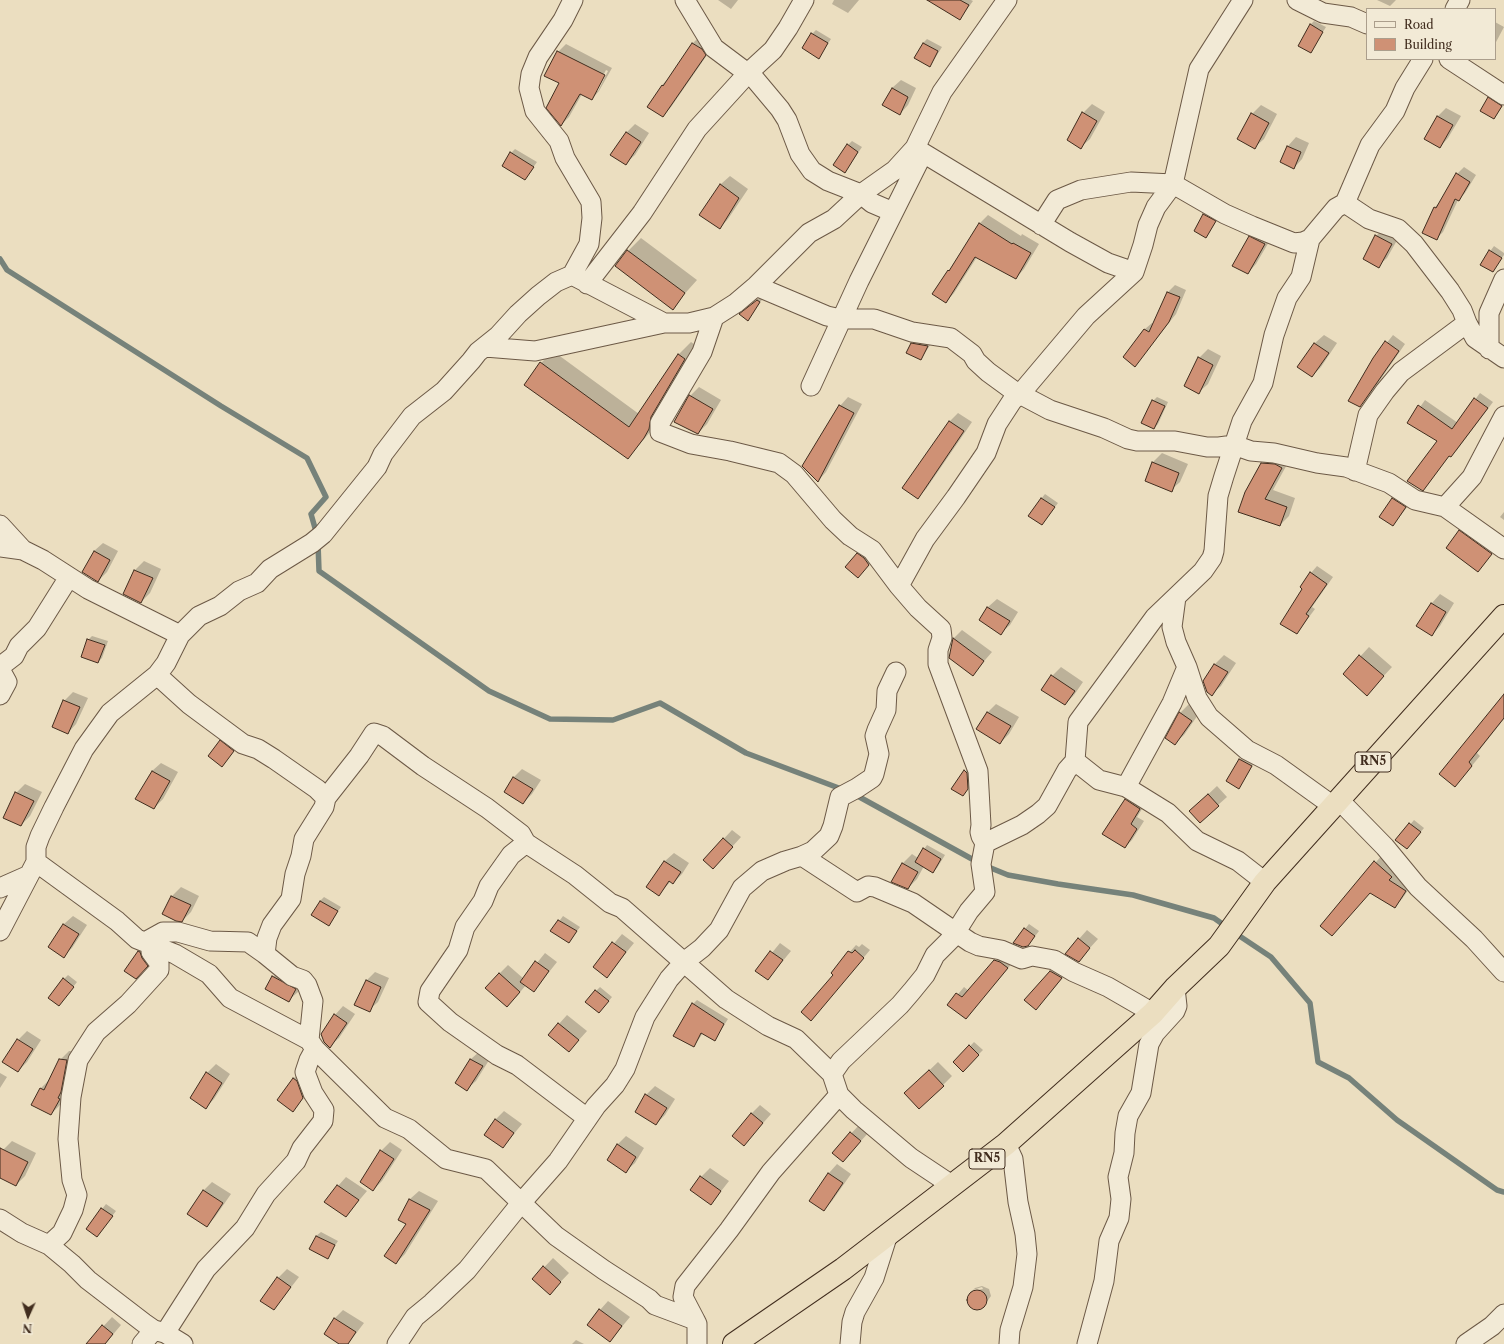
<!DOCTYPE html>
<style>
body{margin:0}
#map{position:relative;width:1504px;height:1344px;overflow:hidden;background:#ebdec0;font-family:"Libre Caslon Text",serif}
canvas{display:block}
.legend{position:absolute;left:1366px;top:8px;width:130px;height:52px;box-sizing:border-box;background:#f2ead6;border:1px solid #ab9e8c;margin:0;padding:5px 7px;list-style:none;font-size:12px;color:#412d1e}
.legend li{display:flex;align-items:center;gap:8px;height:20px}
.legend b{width:20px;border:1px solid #ab9e8c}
.north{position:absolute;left:8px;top:1296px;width:40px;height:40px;-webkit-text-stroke:3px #f2ead6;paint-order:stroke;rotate:183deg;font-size:11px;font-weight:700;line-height:16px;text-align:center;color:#412d1e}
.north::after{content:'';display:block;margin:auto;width:14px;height:18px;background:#412d1e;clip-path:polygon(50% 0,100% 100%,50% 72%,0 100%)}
</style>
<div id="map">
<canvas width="1504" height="1344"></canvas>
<ul class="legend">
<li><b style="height:5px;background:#f2ead6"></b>Road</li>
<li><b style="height:11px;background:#cf9175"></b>Building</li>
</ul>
<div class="north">N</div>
</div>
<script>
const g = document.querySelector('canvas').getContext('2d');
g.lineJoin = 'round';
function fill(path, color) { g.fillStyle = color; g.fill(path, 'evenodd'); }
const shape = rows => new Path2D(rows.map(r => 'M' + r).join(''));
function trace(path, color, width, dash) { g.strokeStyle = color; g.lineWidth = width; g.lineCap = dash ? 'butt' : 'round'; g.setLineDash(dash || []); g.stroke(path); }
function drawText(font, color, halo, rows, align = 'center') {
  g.font = font + ' "Libre Caslon Text",serif'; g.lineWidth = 3; g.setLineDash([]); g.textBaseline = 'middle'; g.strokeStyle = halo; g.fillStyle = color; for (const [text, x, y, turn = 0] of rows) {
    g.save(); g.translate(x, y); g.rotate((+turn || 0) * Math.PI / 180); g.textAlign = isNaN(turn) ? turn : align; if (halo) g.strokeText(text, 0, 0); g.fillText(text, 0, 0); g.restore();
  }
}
fill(shape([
 [718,0,738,0,731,9],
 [834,0,859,0,848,13,832,4],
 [948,0,971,0,973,1,960,19],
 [1377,0,1396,0,1390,6],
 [1314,21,1326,27,1311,51,1310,25],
 [1495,22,1504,27,1495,44],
 [816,30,831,39,819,57,812,34],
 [701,35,714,45,671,107,663,116,662,85,670,77,692,44],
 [927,39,942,47,930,66,923,43],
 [566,44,612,68,599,91,592,99,582,94,569,117,561,125,560,83,546,75,558,52],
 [606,70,608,71,598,91,595,91],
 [901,80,916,88,908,105,900,114,892,88],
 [1493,94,1504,104,1494,118,1489,98],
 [1092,104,1105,112,1090,139,1081,147,1083,113],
 [1261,105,1277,114,1264,139,1255,147,1252,114],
 [1446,108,1461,116,1448,138,1440,147,1437,117],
 [635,124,649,133,635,155,626,163,626,133],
 [1296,137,1309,143,1302,159,1294,168,1281,161,1288,146],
 [852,141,862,147,845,172,848,145],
 [515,149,537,162,525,179,511,153],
 [1464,167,1476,175,1465,193,1458,200,1443,232,1436,239,1423,233,1435,207,1441,201,1457,174],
 [730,176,748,189,728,219,720,228,701,215,721,184],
 [1208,211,1219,217,1206,237,1204,215],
 [988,215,1021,236,1022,234,1039,244,1024,269,1016,278,977,257,954,293,946,302,934,294,979,224],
 [1385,227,1400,235,1387,258,1378,266,1376,236],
 [1258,228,1273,235,1256,264,1248,273,1249,237],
 [641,238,697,280,672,308,628,251],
 [1494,246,1504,253,1504,255,1492,271,1481,264],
 [1175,285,1186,290,1176,314,1135,365,1124,357,1145,329,1152,323,1154,324,1168,292],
 [762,296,764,297,748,319,744,310],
 [1324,335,1337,343,1321,367,1312,376,1299,367,1315,343],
 [1393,335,1405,344,1367,399,1360,406,1374,359],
 [916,339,932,342,921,359,912,344],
 [691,342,697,346,656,425,628,458,541,363,553,351,639,414,679,354],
 [1208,349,1221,356,1208,384,1199,392,1199,358],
 [699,387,721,400,707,424,698,433,690,396],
 [1480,393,1493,402,1457,450,1450,455,1428,484,1438,441,1409,423,1425,400,1458,423],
 [848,397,862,404,826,472,818,481,840,406],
 [1157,397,1168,402,1158,424,1154,428,1153,401],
 [958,413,972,422,926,489,918,497,949,422],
 [1162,453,1188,464,1180,482,1171,490,1146,480,1153,462],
 [1271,455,1290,459,1273,490,1295,498,1289,516,1280,525,1239,511,1262,464],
 [1402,490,1414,498,1401,515,1393,524,1393,499],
 [1045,494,1058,503,1042,524,1041,499],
 [1504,512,1504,520,1500,517],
 [1466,524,1498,546,1478,571,1459,531],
 [103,543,118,551,107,572,98,581,94,551],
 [866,545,877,555,858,577,857,554],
 [144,561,161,569,150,593,141,602,124,594,135,570],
 [1317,566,1333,577,1312,607,1315,609,1297,633,1311,573],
 [1440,594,1454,603,1440,626,1432,635,1417,626,1432,603],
 [997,599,1018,612,1010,625,1001,633,980,620,988,607],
 [962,630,992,652,973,674,950,657,954,638],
 [92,636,108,641,102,658,98,662,88,640],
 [1369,647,1392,667,1367,694,1344,674],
 [1224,655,1236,663,1221,686,1212,694,1204,681,1215,664],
 [1061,667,1083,682,1074,695,1065,704,1052,676],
 [73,692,88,698,76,724,68,733,64,701],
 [1504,696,1504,719,1477,753,1480,756,1455,786],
 [996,704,1019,717,1009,734,1000,743,978,729,988,712],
 [1189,704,1200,712,1184,735,1175,743,1180,713],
 [229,732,242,742,222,765,220,741],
 [1244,756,1255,762,1239,787,1240,760],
 [161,763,178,772,163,799,154,808,152,771],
 [969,766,972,784,962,795,953,789],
 [522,769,541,780,532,794,523,803,514,777],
 [25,784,42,792,30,816,21,825,16,793],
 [1217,786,1227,797,1218,805,1199,803],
 [1133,793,1147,801,1137,817,1144,821,1132,840,1125,847,1126,800],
 [1414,820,1424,828,1411,844,1397,840],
 [732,830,741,837,713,868,704,860],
 [927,845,945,855,937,868,933,872,924,866,917,879,908,888,892,881,903,863,912,854,918,858],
 [674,853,689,863,682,874,673,883,671,881,659,894,648,887,665,861],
 [1383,854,1413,883,1402,899,1394,907,1371,892,1321,926],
 [181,887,199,896,191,912,182,921,163,914,172,896],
 [324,897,341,907,329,924,320,901],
 [73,916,87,925,72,948,63,956,49,947,64,924],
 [563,916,580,927,569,942,552,931],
 [1029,924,1039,931,1032,940,1014,943],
 [1087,930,1098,939,1078,961,1079,939],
 [622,934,634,943,607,976,594,967],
 [148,943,156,957,145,969,139,952],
 [780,943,791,951,768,979,757,971],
 [862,944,870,950,811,1020,834,974,832,972,856,945,859,947],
 [545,953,557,962,534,991,526,985,516,997,499,974,508,965,524,979],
 [1002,954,1014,961,966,1018,949,1005,964,987,969,991],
 [1060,962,1070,969,1044,1000,1025,1000],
 [282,968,304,980,298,992,289,1000,267,989,273,977],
 [375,972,389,978,378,1002,369,1010,366,981],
 [68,975,77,982,59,1005,64,979],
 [600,987,612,997,603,1008,596,991],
 [697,1000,728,1019,715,1039,703,1033,694,1046,693,1004],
 [343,1006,355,1014,339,1038,330,1046,335,1015],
 [567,1015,587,1031,569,1051,549,1035],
 [27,1031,41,1040,27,1062,18,1071,4,1062,18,1040],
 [974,1042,983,1050,963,1070,955,1062],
 [69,1051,75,1051,68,1090,60,1105,51,1114,40,1089,49,1080,60,1060],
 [480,1051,491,1057,476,1081,467,1089,457,1083,471,1059],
 [938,1062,952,1076,943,1085,914,1085],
 [216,1064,230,1074,214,1099,206,1107,207,1073],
 [302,1070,312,1088,293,1110,293,1079],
 [0,1073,7,1077,0,1088],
 [655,1086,675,1099,665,1115,656,1124,646,1095],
 [760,1105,771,1114,744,1145,751,1114],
 [504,1111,522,1124,503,1147,495,1120],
 [860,1124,869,1132,843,1161,833,1153],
 [626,1136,644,1148,635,1163,626,1171,617,1145],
 [12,1141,36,1153,25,1176,16,1185,0,1177,0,1157,3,1150],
 [390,1142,402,1150,382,1181,373,1190,381,1151],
 [837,1164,851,1174,832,1201,824,1210,810,1200,829,1173],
 [710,1168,729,1181,711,1204,701,1177],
 [346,1177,367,1191,346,1216,338,1186],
 [212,1182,231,1194,215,1217,207,1226,203,1191],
 [419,1191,438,1201,405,1254,396,1263,407,1224,399,1219,410,1199],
 [106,1204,116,1211,97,1236,87,1228],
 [321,1232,338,1241,327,1258,316,1236],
 [553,1258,569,1273,550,1293,534,1278],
 [287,1269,299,1277,274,1309,278,1278],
 [982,1286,989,1289,991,1296,983,1307,976,1309,969,1306,967,1299,971,1291,983,1289,982,1287,973,1290,975,1288],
 [608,1301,630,1317,610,1341,600,1310],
 [343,1310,364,1323,348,1344,341,1344,334,1319],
 [112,1317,121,1325,105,1344,87,1344],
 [576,1340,584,1344,572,1344]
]), '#0003');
trace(shape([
 [0,259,7,270,221,406,307,458,326,497,311,514,317,535],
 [318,543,319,571,489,691,550,719,613,720,660,703,746,753,844,790],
 [854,794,981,864,1008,875,1058,884,1133,895,1214,918,1228,928],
 [1235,933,1271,957,1310,1003,1318,1062,1349,1078,1397,1120,1497,1190,1504,1192]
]), '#76827a', 5.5);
const building = shape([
 [927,0,960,0,969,5,960,20,927,0],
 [1310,24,1323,32,1311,53,1298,46,1310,24],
 [811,33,828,43,819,59,802,48,811,33],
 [692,43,702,49,706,55,663,117,647,107,662,85,663,86,692,43],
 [923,43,938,51,930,67,914,58,923,43],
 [557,51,605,75,592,100,580,94,561,126,546,108,559,83,544,76,557,51],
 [892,88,908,97,900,115,882,105,892,88],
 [1488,97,1502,106,1494,119,1480,111,1488,97],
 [1082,112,1097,121,1081,149,1067,140,1082,112],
 [1251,113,1269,123,1255,149,1237,139,1251,113],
 [1437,116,1453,125,1440,148,1424,139,1437,116],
 [626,132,641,142,626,165,610,155,626,132],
 [847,144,858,152,845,173,833,165,847,144],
 [1287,146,1301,152,1294,169,1280,162,1287,146],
 [510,152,534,167,525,180,502,166,510,152],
 [1456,173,1470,182,1459,201,1455,199,1437,240,1422,233,1434,207,1436,208,1456,173],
 [720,184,739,198,720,229,699,215,720,184],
 [1203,214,1216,221,1206,238,1194,231,1203,214],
 [979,223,1012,244,1013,243,1031,253,1016,279,975,257,946,303,932,294,948,270,949,271,979,223],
 [1375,235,1392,244,1379,268,1363,259,1375,235],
 [1249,236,1265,244,1248,274,1232,266,1249,236],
 [627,250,685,293,673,310,615,266,627,250],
 [1489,250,1502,258,1493,272,1480,265,1489,250],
 [1167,292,1180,297,1169,322,1135,367,1123,357,1144,329,1149,332,1167,292],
 [757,300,760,302,748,321,739,314,757,300],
 [1385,341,1399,351,1360,407,1348,401,1373,358,1385,341],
 [911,343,928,346,921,360,906,353,911,343],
 [1314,343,1329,353,1312,377,1297,367,1314,343],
 [678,354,685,359,651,417,649,429,644,438,628,459,524,385,540,362,629,427,678,354],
 [1198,357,1213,365,1199,394,1184,386,1198,357],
 [689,395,713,409,698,434,674,422,689,395],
 [1474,398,1488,408,1451,457,1449,456,1423,491,1407,481,1437,441,1407,423,1418,405,1452,429,1474,398],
 [1152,400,1165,406,1154,429,1141,423,1152,400],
 [839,405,854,413,818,482,802,466,839,405],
 [949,421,964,431,918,499,902,488,949,421],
 [1152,462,1179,473,1172,492,1145,481,1152,462],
 [1261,463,1275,464,1282,468,1265,499,1287,507,1280,526,1238,512,1245,492,1261,463],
 [1041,498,1055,507,1042,525,1028,516,1041,498],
 [1392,498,1406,507,1393,526,1379,517,1392,498],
 [1459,530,1492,554,1478,572,1446,548,1459,530],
 [94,551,110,560,98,582,82,572,94,551],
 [857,553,864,558,869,565,858,578,845,567,857,553],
 [134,570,153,578,141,603,123,594,134,570],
 [1310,572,1327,584,1306,614,1309,616,1297,634,1280,624,1302,589,1300,587,1310,572],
 [1431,603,1446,612,1432,636,1416,626,1431,603],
 [987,607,1010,621,1001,635,979,620,987,607],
 [953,638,984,661,973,676,949,658,953,638],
 [87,639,105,645,98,663,81,657,87,639],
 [1359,655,1384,676,1367,696,1343,674,1359,655],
 [1214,664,1228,672,1212,696,1207,692,1203,681,1214,664],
 [1051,675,1075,691,1065,705,1041,690,1051,675],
 [1504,694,1504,718,1469,762,1472,766,1455,787,1439,774,1504,694],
 [63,700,80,707,68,734,52,727,63,700],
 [987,712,1011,726,1000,744,976,729,987,712],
 [1179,712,1192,721,1175,745,1165,738,1179,712],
 [220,740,234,751,222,767,208,756,220,740],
 [1239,759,1252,766,1239,789,1226,781,1239,759],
 [964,770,967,773,968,789,963,796,951,789,964,770],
 [152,771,170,781,154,809,135,799,152,771],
 [513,777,533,789,523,804,504,792,513,777],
 [15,792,34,801,21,826,3,818,15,792],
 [1208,794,1219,806,1200,823,1189,811,1208,794],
 [1125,799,1140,809,1131,824,1137,829,1125,848,1102,834,1125,799],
 [1409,823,1421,832,1407,849,1395,840,1409,823],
 [723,838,733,847,713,869,703,860,723,838],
 [923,848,941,859,933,873,915,862,923,848],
 [664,861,681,872,673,884,669,881,659,896,646,887,664,861],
 [1374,861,1392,877,1389,880,1406,891,1395,908,1370,893,1332,936,1320,926,1374,861],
 [902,863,918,872,908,889,891,882,902,863],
 [171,896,191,905,182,922,176,921,162,914,171,896],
 [320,901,338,911,329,926,311,915,320,901],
 [558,920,577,931,569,943,550,931,558,920],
 [63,924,79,934,64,958,48,947,63,924],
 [1024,928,1035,936,1028,946,1023,947,1013,943,1024,928],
 [1078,938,1090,948,1079,962,1065,954,1078,938],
 [612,942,626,952,607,978,593,967,612,942],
 [855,950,864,958,811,1021,801,1012,833,975,831,973,848,951,852,953,855,950],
 [138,951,140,952,142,958,148,966,136,979,124,971,138,951],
 [770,951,783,960,768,980,755,971,770,951],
 [994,960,1000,962,1008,968,966,1019,947,1005,956,993,962,997,994,960],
 [535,961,549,971,534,992,520,982,535,961],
 [1050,971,1062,978,1036,1010,1024,1000,1050,971],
 [499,973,520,992,507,1007,485,988,499,973],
 [272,976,296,989,289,1002,265,989,272,976],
 [63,978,74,987,59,1006,48,998,63,978],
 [366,980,381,987,370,1012,354,1005,366,980],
 [595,990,609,1001,599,1013,585,1002,595,990],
 [692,1003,724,1024,715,1041,701,1033,694,1047,673,1036,692,1003],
 [334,1014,347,1023,330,1048,324,1042,321,1034,334,1014],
 [558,1023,579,1040,569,1052,548,1035,558,1023],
 [17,1039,33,1049,18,1072,2,1062,17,1039],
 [969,1045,979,1055,963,1072,953,1062,969,1045],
 [59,1059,67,1060,61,1092,58,1098,60,1099,51,1115,31,1105,40,1088,44,1090,59,1059],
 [470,1059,483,1066,467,1091,455,1083,470,1059],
 [929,1070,944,1086,919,1109,904,1093,929,1070],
 [206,1072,222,1083,206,1109,190,1098,206,1072],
 [293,1078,297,1081,303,1098,293,1112,277,1100,293,1078],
 [645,1094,667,1108,656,1125,635,1112,645,1094],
 [751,1113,763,1123,744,1146,732,1136,751,1113],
 [495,1119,514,1133,503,1148,484,1135,495,1119],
 [850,1132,861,1141,843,1162,832,1153,850,1132],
 [617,1144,636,1157,626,1173,607,1160,617,1144],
 [0,1148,28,1162,16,1186,0,1178,0,1148],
 [380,1150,394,1159,373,1191,360,1182,380,1150],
 [828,1173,843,1183,824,1211,809,1201,828,1173],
 [700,1176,721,1191,711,1205,690,1190,700,1176],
 [337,1185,359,1200,346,1217,324,1202,337,1185],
 [203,1190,223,1203,207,1227,187,1214,203,1190],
 [409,1199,430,1210,396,1264,384,1256,406,1224,398,1220,409,1199],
 [101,1208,113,1216,97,1237,86,1229,101,1208],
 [316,1236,335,1245,328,1259,309,1249,316,1236],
 [543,1266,561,1282,550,1295,532,1279,543,1266],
 [277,1277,291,1287,274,1310,260,1301,277,1277],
 '967 1300a10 10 0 1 1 20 0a10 10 0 1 1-20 0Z',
 [599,1309,622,1326,610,1342,587,1325,599,1309],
 [334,1318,356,1332,348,1344,339,1344,324,1334,334,1318],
 [102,1325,113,1334,105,1344,86,1344,102,1325]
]);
fill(building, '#cf9175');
trace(building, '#412d1e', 1);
const minor = shape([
 [573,0,563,20,538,57,531,74,529,88,535,111,559,141,565,158,591,202,592,218,589,244,572,275,664,323,689,323,714,317,736,303,756,286,809,233,834,219,861,194,895,170,915,148,942,92,1007,0],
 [685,0,714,48,742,69,749,72,780,109,787,120,800,154,812,171,828,181,861,194,872,203,893,212],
 [1297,0,1323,13,1351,17,1367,24],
 [1455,9,1460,0],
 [1449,59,1504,95],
 [915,148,1070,242,1108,263,1134,272],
 [1345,203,1369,219,1398,229,1414,244,1450,291,1462,310,1467,323,1401,372,1385,391,1368,415,1355,471],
 [1041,225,1057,200,1081,190,1131,182,1173,184,1225,214,1252,226,1294,243,1303,242,1310,239],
 [587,284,642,213,697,129,749,72,773,50,788,28,804,0],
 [756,286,827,316,841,319,874,319,912,332,951,338,972,354,976,361,988,372,1014,391,1050,410,1104,428,1128,439,1137,441,1175,441,1207,447,1219,447,1234,445,1251,451,1274,453,1317,463,1346,467,1389,483,1415,500,1445,507],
 [714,317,702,352,660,423,660,432,691,444,730,451,779,463,794,474,833,520,850,536,872,550,899,586],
 [1467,323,1475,338,1504,358],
 [485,347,535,351,664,323],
 [1489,349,1489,313,1504,279],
 [811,386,859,281,923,153],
 [1504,416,1472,477,1445,507,1504,549],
 [0,525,23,550],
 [0,547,23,550,43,560,88,589,180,635],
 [1187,667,1197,698,1209,717,1247,750,1276,765,1333,806],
 [157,675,189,704,243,744,258,749,274,759,317,789,326,798],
 [0,695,7,682,1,671,1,666,14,656,19,646,37,628,69,577],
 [1126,787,1172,703,1187,667,1176,642,1172,627,1176,597],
 [1339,800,1385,847,1418,887,1474,939,1504,972],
 [526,843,511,855,489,886,483,901,465,927,458,950,430,991,428,1002,450,1022,497,1055,517,1065,587,1118],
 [985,843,981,836,980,832,981,825,978,771,938,664,938,650,942,638,941,629,918,608,899,586,925,539,956,497,986,453,997,424,1012,401,1021,393,1086,316,1134,272,1143,245,1148,225,1156,207,1173,184,1199,69,1243,0],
 [802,856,813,851,829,836,833,826,840,797,857,788,872,778,874,774,879,754,875,736,877,730,886,710,887,691,896,672],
 [36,862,117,921,137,939,175,954,209,974,230,998,309,1040],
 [1265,882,1238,861,1197,841,1168,813,1126,787,1099,780,1075,761,1078,722,1155,617,1203,571,1212,558,1214,551,1218,496,1224,476,1242,421,1263,383,1274,335,1287,298,1301,277,1310,239,1336,208,1345,203,1370,145,1395,111,1405,88,1423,59],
 [0,888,27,876],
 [0,931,36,862,36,847,40,836,54,807,84,749,110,713,157,675,166,663,180,635,199,616,220,606,239,591,257,583,270,569,312,543,323,534,377,467,383,454,412,416,444,391,471,361,478,352,498,336,518,314,538,296,556,282,572,275],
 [145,942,163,932,178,932,210,941,248,942,265,954],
 [832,1074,841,1061,900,1005,912,991,925,975,935,955,952,938,969,911,985,892,981,864,985,843,1022,825,1038,814,1047,806,1067,770,1075,761],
 [1006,1144,1013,1159,1018,1202,1025,1234,1027,1254,1023,1287,1010,1330,1009,1344],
 [0,1219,22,1233,49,1245,72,1264,88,1280,144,1323,154,1330,165,1333,183,1344],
 [49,1245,62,1233,73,1210,77,1195,72,1180,68,1139,71,1097,78,1060,96,1032,128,1004,159,970,159,963,151,952,152,945],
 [695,1320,683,1297,685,1286,729,1230,771,1172,839,1095],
 [165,1333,206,1269,245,1228,266,1194,296,1161,302,1148,323,1121,324,1110,313,1093,305,1072,309,1060,315,1049],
 [142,1344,154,1330],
 [397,1344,415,1317,432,1303,467,1270,521,1203,558,1161,596,1106,615,1085,625,1069,645,1017,669,979,684,962,702,948,719,930,742,888,762,871,785,861,802,856,857,892,868,886,875,887,913,903,970,942,979,946,1001,950,1022,959,1032,956,1054,960,1074,972,1108,987,1153,1013],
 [697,1344,697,1324,695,1320,655,1305,649,1299,604,1270,556,1236,486,1169,446,1159,409,1129,385,1118,315,1049,309,1040,313,1001,307,985,303,980,292,976,265,954,267,938,272,925,291,899,295,874,301,856,304,839,324,807,326,798,359,756,374,733,383,736,423,766,487,808,521,834,526,843,575,875,610,903,622,908,726,999,768,1026,796,1039,832,1074,839,1095,854,1110,911,1158,953,1186],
 [850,1344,852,1322,855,1312,874,1278,888,1234],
 [1087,1344,1104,1281,1109,1241,1119,1218,1121,1199,1118,1177,1124,1153,1125,1133,1128,1116,1141,1093,1149,1044,1155,1033,1175,1011,1177,1006,1175,988],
 [1466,1344,1492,1326,1504,1314]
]);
const trunk = shape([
 [734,1344,843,1269,1006,1144,1153,1013,1175,988,1219,946,1265,882,1504,616]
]);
trace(minor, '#6c5946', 21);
trace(trunk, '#412d1e', 24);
trace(minor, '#f2ead6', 19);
trace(trunk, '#ebdec0', 22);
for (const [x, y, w] of [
 [1373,762,36],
 [987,1159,36]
]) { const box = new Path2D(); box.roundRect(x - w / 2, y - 10, w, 20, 3); g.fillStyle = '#f2ead6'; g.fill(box); trace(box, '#412d1e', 1); }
drawText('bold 12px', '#412d1e', null, [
 ["RN5",1373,762],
 ["RN5",987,1159]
]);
</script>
